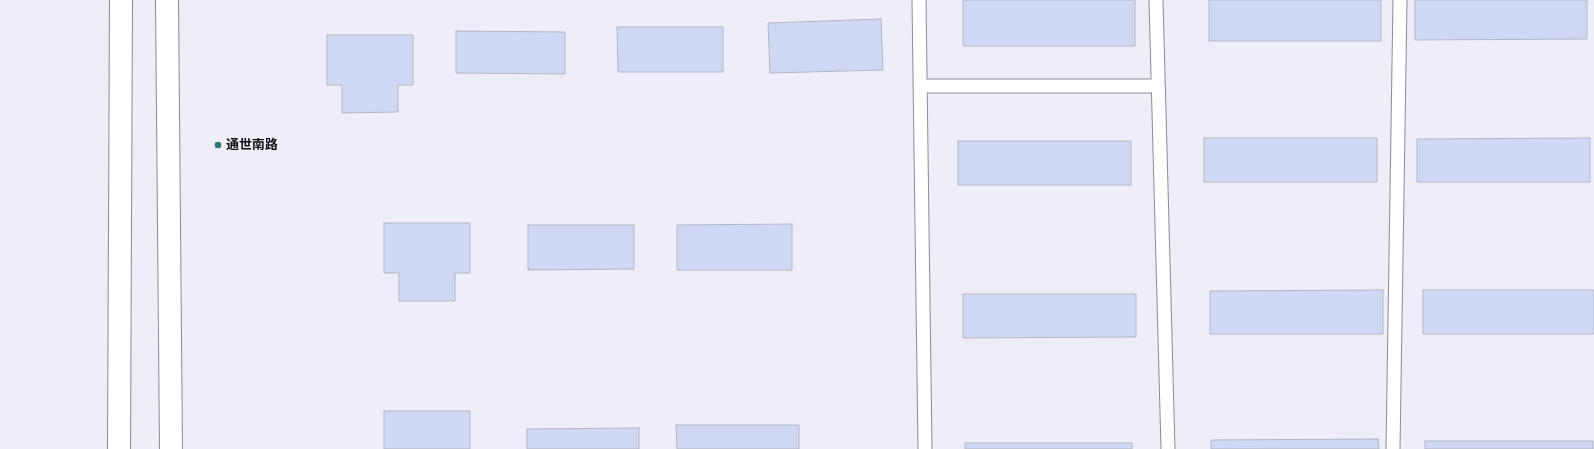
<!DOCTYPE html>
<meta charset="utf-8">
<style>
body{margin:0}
canvas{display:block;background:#efedf8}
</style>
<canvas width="1594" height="449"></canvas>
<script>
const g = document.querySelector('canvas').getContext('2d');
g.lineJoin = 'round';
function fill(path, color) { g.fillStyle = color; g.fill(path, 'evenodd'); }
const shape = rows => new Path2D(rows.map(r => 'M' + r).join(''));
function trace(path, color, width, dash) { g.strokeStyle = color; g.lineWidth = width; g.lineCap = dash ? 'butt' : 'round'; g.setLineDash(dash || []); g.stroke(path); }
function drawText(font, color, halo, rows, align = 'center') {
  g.font = font + ' "Zilla Slab","Noto Sans SC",serif'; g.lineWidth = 3; g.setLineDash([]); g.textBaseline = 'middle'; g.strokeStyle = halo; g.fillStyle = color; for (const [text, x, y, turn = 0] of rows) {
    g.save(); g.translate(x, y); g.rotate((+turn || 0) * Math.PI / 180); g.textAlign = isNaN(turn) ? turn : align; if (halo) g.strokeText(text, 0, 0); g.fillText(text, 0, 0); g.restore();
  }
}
const building = shape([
 [963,0,1135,0,1135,46,963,46,963,0],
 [1209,0,1381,0,1381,41,1209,41,1209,0],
 [1415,0,1587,0,1587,39,1415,40,1415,0],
 [881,19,883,70,770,73,768,23,881,19],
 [617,27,723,27,723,72,618,72,617,27],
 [456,31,565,32,565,74,456,73,456,31],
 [327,35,413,35,413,85,398,85,398,112,342,113,342,85,327,85,327,35],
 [1204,138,1377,138,1377,182,1204,182,1204,138],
 [1590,138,1590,182,1417,182,1417,139,1590,138],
 [958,141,1131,141,1131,185,958,185,958,141],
 [384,223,470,223,470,273,455,273,455,301,399,301,399,273,384,273,384,223],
 [792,224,792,270,677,270,677,225,792,224],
 [528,225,634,225,634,269,528,270,528,225],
 [1383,290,1383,334,1210,334,1210,291,1383,290],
 [1423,290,1594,290,1594,334,1423,334,1423,290],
 [963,294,1136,294,1136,337,963,338,963,294],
 [384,411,470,411,470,449,384,449,384,411],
 [676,425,799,425,799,449,677,449,676,425],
 [639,428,639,449,527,449,527,429,639,428],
 [1378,439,1379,449,1211,449,1211,440,1378,439],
 [1425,441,1593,441,1593,449,1425,449,1425,441],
 [965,443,1132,443,1132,449,965,449,965,443]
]);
fill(building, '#cfd8f4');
trace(building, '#b4b7c1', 1);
const service = shape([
 [919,0,925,449],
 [1156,0,1168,449],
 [920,86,1158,86],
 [1393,449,1400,0]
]);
const secondary = shape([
 [167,0,171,449],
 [119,449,121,0]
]);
trace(service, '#8c8b95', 15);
trace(secondary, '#8c8b95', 24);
trace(service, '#fff', 13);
trace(secondary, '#fff', 22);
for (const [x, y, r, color] of [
 [218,145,4,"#2a7472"]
]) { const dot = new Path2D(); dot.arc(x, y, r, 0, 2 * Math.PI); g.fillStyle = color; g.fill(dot); trace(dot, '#efedf8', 1.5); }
drawText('bold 13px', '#111114', '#efedf8', [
 ["通世南路",226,145]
], 'left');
</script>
